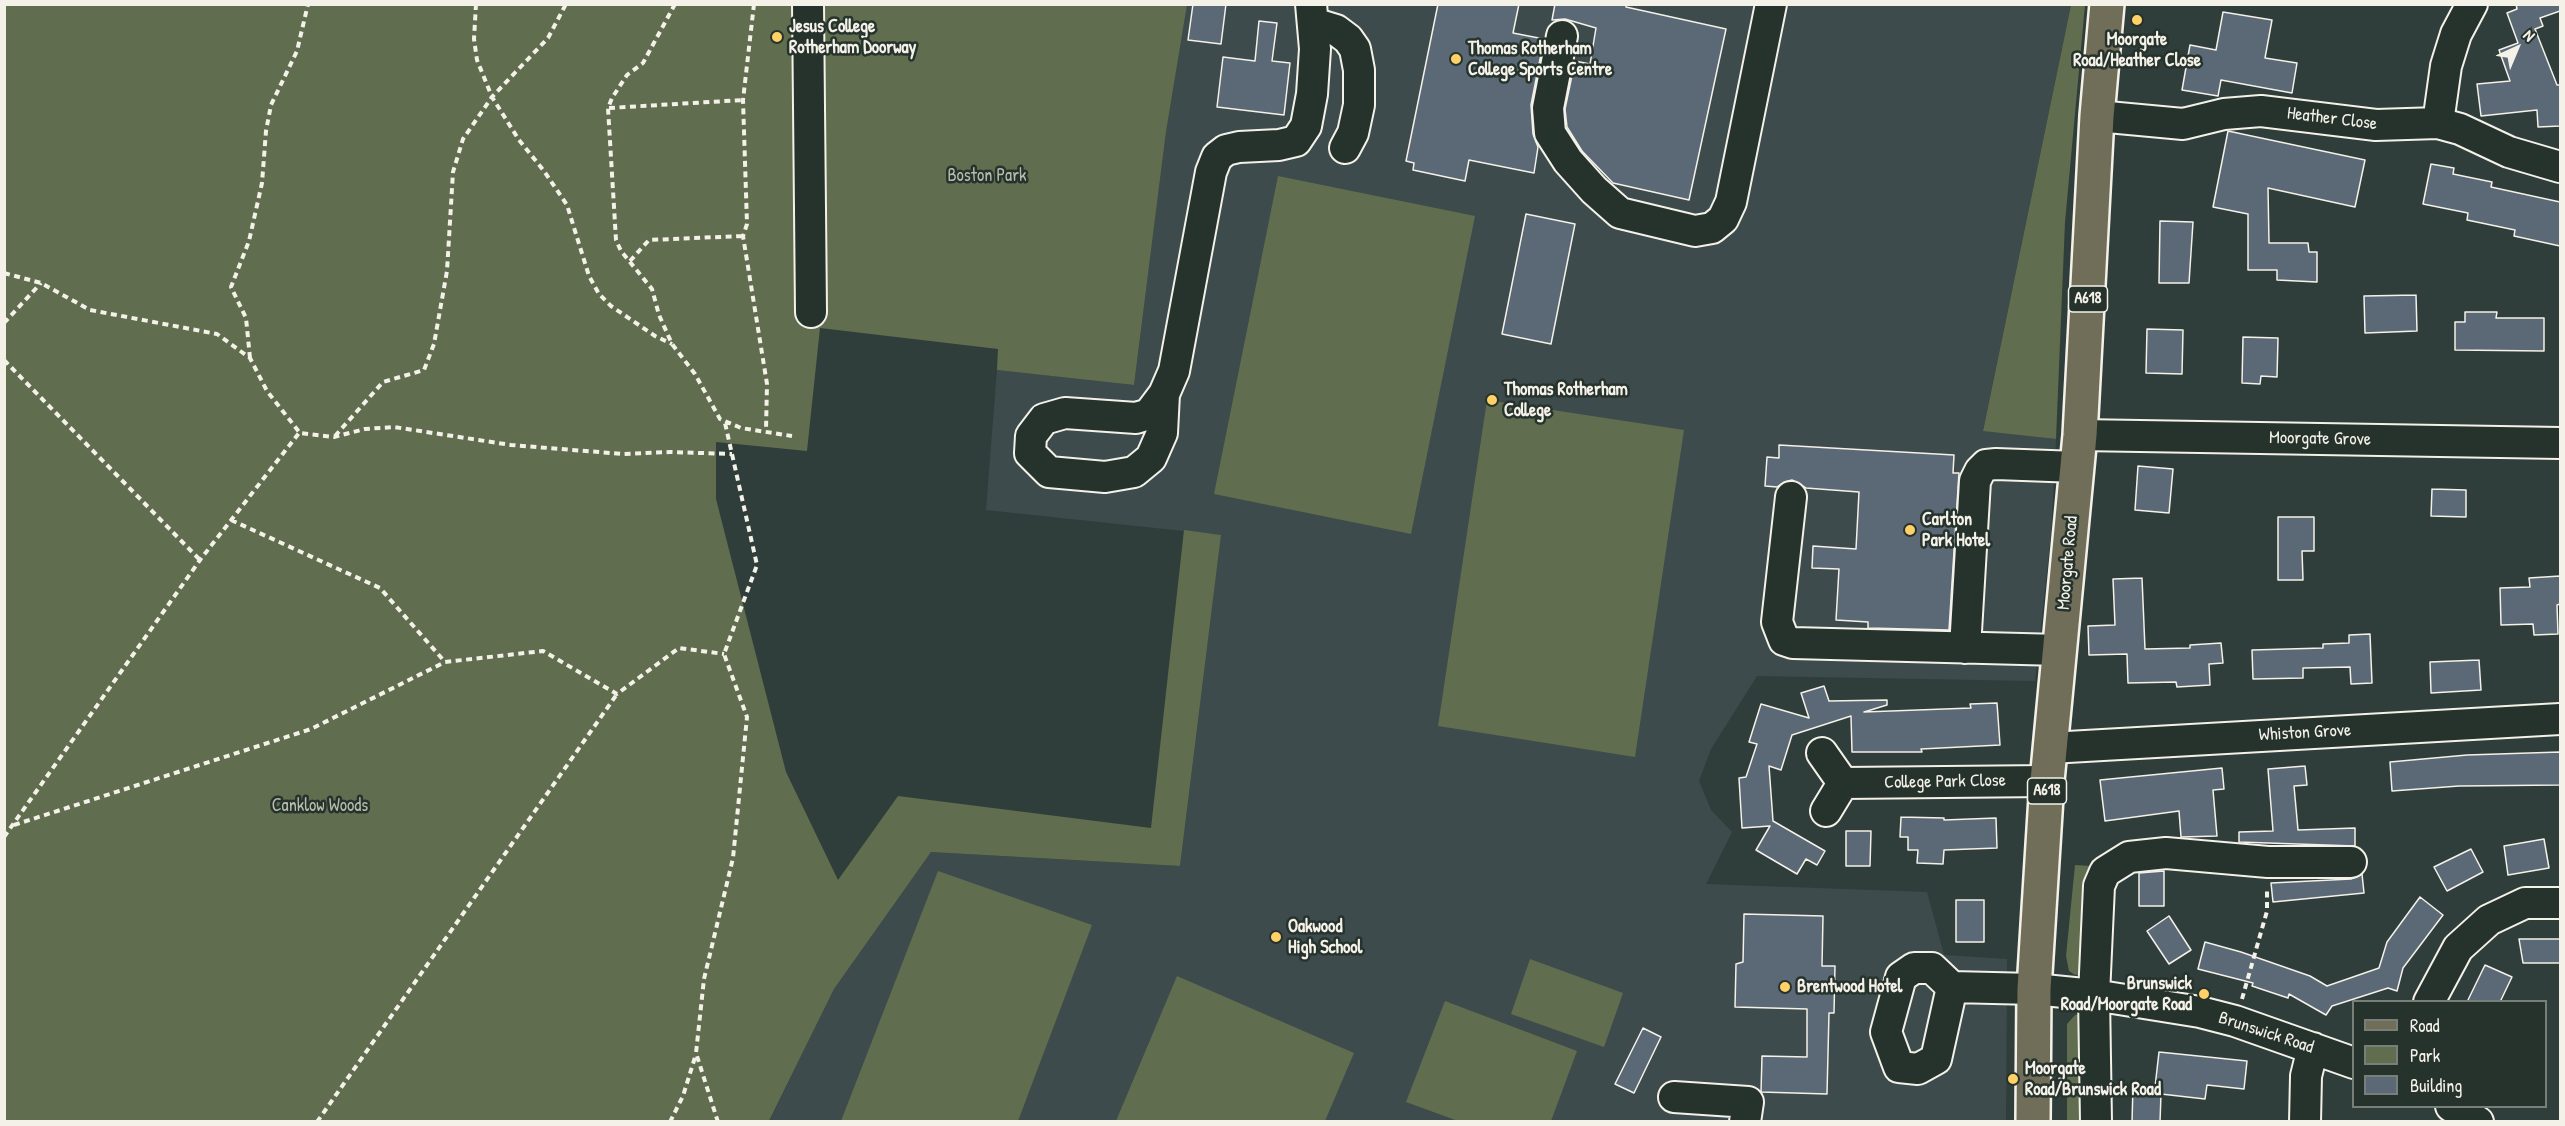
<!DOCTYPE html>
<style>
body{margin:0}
#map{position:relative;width:2565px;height:1126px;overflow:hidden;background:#303e3b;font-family:"Patrick Hand",sans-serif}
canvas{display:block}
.frame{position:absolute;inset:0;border:6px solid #f4f1e8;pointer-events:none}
.legend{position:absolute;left:2352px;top:1000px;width:195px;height:108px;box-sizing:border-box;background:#26332d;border:2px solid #787f78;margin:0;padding:8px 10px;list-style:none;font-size:18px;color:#f4f1e8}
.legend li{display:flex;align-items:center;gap:12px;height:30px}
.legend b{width:30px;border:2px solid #787f78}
.north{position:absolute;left:2487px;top:18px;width:60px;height:60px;-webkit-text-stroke:4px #26332d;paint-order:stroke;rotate:44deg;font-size:16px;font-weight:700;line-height:24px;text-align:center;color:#f4f1e8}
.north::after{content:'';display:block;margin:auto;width:21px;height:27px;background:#f4f1e8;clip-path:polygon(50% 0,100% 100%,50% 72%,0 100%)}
</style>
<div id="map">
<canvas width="2565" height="1126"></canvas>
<div class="frame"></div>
<ul class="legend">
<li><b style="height:8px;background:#706e59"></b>Road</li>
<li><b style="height:16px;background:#606d4f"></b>Park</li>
<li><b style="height:16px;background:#5a6975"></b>Building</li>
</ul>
<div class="north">N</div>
</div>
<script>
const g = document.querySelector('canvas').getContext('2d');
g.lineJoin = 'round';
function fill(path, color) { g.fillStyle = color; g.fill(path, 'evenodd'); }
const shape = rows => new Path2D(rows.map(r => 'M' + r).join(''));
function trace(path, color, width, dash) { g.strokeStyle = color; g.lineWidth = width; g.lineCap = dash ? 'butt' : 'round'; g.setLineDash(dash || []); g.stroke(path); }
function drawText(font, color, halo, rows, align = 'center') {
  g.font = font + ' "Patrick Hand",sans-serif'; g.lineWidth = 5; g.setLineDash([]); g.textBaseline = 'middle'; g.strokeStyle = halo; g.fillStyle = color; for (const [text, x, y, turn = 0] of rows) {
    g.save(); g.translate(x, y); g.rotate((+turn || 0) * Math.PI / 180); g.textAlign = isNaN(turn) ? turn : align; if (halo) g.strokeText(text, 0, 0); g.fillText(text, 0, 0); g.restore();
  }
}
fill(shape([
 [1187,5,2071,5,1983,430,2056,439,2051,534,2035,681,1757,676,1711,749,1699,781,1711,810,1732,832,1706,884,1927,892,1944,955,2007,959,2006,1121,769,1122,834,989,931,852,1180,866,1221,535,986,510,997,370,1134,385,1166,132]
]), '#3d4b4c');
fill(shape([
 [5,5,1187,5,1166,132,1134,385,997,370,998,349,820,328,807,451,716,442,716,499,786,772,838,880,898,796,1151,828,1184,530,1221,535,1180,866,931,852,834,989,769,1121,5,1122],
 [2071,5,2085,5,2065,222,2056,439,1983,431],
 [1278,176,1475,216,1411,534,1214,494],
 [1487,400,1684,430,1635,757,1438,726],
 [2075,865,2091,866,2086,974,2075,975,2069,971,2066,956],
 [938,871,1092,925,1018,1121,841,1121],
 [1530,959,1623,993,1604,1047,1511,1014],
 [1177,976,1354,1053,1325,1121,1116,1121],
 [1445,1001,1577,1051,1551,1121,1458,1121,1406,1102],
 [2085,1013,2084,1121,2067,1121,2067,1024,2075,1015]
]), '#606d4f');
const building = shape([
 [1193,4,1226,4,1221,44,1188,40,1193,4],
 [1438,4,1519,4,1513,33,1544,39,1531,105,1533,134,1538,147,1534,173,1469,160,1465,181,1413,170,1414,163,1406,161,1438,4],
 [1555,4,1626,4,1626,7,1726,29,1689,200,1613,183,1582,151,1567,127,1565,109,1575,61,1590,64,1596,28,1565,19,1552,20,1555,4],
 [2516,4,2560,4,2560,11,2540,18,2543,26,2535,29,2557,85,2560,85,2560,126,2538,127,2537,110,2481,116,2477,84,2510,81,2499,50,2518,43,2507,13,2517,9,2516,4],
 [2223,12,2272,20,2265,58,2297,63,2292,93,2221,80,2218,96,2182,90,2190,45,2216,50,2223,12],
 [1259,21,1277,23,1272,61,1290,63,1284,115,1217,107,1223,57,1255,61,1259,21],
 [2228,131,2365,160,2355,207,2268,188,2269,243,2308,243,2309,252,2317,252,2317,282,2277,280,2277,270,2248,270,2248,214,2213,207,2228,131],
 [2431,164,2454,168,2453,174,2492,182,2491,187,2560,202,2560,246,2514,236,2515,230,2467,220,2468,213,2423,204,2431,164],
 [1526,214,1575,224,1551,344,1502,334,1526,214],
 [2160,221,2193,222,2189,283,2159,283,2160,221],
 [2416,295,2417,331,2365,333,2364,296,2416,295],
 [2465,312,2497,312,2496,318,2544,318,2544,351,2455,350,2455,322,2465,322,2465,312],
 [2147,329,2183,330,2182,374,2146,373,2147,329],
 [2243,337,2278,338,2277,377,2261,376,2260,384,2242,383,2243,337],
 [1779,445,1954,455,1953,473,1959,473,1949,630,1868,628,1868,622,1836,620,1839,569,1812,568,1813,546,1856,549,1859,492,1806,488,1792,480,1784,482,1777,487,1765,486,1767,457,1779,458,1779,445],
 [2138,466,2173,469,2169,513,2135,510,2138,466],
 [2432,489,2466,490,2466,517,2431,516,2432,489],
 [2278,517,2314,517,2314,551,2302,551,2303,580,2278,580,2278,517],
 [2560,576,2560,604,2557,605,2558,634,2534,635,2533,624,2501,625,2500,588,2530,587,2529,578,2560,576],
 [2142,578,2145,649,2190,648,2190,645,2221,643,2223,663,2209,664,2210,685,2177,687,2176,682,2128,683,2127,654,2089,655,2088,626,2115,625,2113,579,2142,578],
 [2370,634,2372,683,2351,684,2350,667,2303,668,2303,678,2253,679,2252,650,2323,648,2323,644,2349,643,2349,635,2370,634],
 [2479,660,2481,690,2431,693,2430,662,2479,660],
 [1824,686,1829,701,1887,700,1887,705,1864,712,1971,708,1970,704,1997,703,2000,745,1921,749,1922,752,1852,752,1851,716,1792,735,1781,770,1769,766,1773,821,1825,851,1817,865,1806,859,1797,874,1756,850,1770,826,1742,828,1739,778,1746,777,1757,744,1749,742,1761,704,1809,718,1801,693,1824,686],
 [2560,752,2560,785,2459,786,2392,791,2390,762,2467,755,2560,752],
 [2305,766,2307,785,2294,786,2298,830,2355,828,2355,846,2239,842,2239,832,2273,831,2268,769,2305,766],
 [2222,768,2224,789,2213,790,2217,836,2181,837,2179,811,2105,821,2100,780,2222,768],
 [1901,817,1944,818,1944,820,1996,818,1997,848,1944,850,1943,864,1917,863,1918,850,1908,850,1908,837,1900,837,1901,817],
 [1846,831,1871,831,1870,866,1846,866,1846,831],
 [2544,839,2549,868,2508,875,2504,846,2544,839],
 [2471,849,2483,872,2447,891,2434,867,2471,849],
 [2164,871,2164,906,2139,906,2139,873,2164,871],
 [2362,874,2364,893,2273,902,2271,883,2351,879,2362,874],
 [2420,897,2443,915,2403,968,2397,991,2388,988,2332,1006,2326,1015,2289,994,2288,998,2252,986,2253,983,2198,969,2205,942,2241,952,2310,976,2327,986,2379,968,2387,942,2420,897],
 [1956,900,1984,900,1984,942,1956,942,1956,900],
 [1744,914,1823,916,1822,966,1835,966,1834,1013,1829,1013,1827,1094,1761,1092,1762,1056,1807,1057,1807,1009,1735,1007,1736,964,1743,962,1744,914],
 [2169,916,2191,950,2169,964,2147,931,2169,916],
 [2519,939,2560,939,2560,963,2523,963,2519,939],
 [2485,965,2512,977,2500,1002,2467,1002,2485,965],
 [1643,1028,1661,1037,1634,1093,1615,1084,1643,1028],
 [2159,1052,2247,1061,2244,1089,2207,1085,2205,1099,2161,1094,2160,1122,2132,1122,2133,1086,2155,1087,2159,1052]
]);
fill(building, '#5a6975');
trace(building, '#f4f1e8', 1.5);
const minor = shape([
 [808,4,811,312],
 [1313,23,1336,30,1348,39,1355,49,1359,70,1359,105,1353,133,1345,148],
 [1562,36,1548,108,1550,133,1568,161,1594,190,1620,213,1695,231,1712,228,1723,219,1731,202,1771,4],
 [2097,116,2183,124,2224,114,2261,111,2376,125,2438,123,2460,129,2509,152,2560,167],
 [2438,123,2446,66,2456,34,2472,4],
 [1164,394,1162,433,1151,458,1134,472,1105,477,1049,472,1030,453,1031,436,1044,419,1065,413,1136,418,1149,414,1164,394,1174,371,1211,172,1217,157,1226,150,1239,147,1279,145,1296,141,1306,126,1312,94,1315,49,1311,4],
 [2080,435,2560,443],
 [1791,497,1777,622,1784,640,1793,643,2060,650],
 [1965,648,1975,481,1980,471,1986,465,1996,464,2077,467],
 [2050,748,2560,719],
 [1822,753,1843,783,1826,811],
 [1843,783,2047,781],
 [1952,987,1932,968,1914,968,1901,977,1886,1032,1899,1067,1918,1069,1936,1059,1952,987,2034,989,2094,995,2200,1012,2235,1021,2354,1063],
 [2429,1002,2458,948,2489,920,2525,903,2560,903],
 [1674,1097,1748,1102,1745,1122],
 [2451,1106,2478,1122],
 [2096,1122,2094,995,2099,886,2105,872,2129,857,2166,853,2268,862,2351,862],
 [2305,1122,2306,1076,2313,1048]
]);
const major = shape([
 [2033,1122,2034,989,2047,781,2080,435,2097,116,2107,4]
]);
trace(minor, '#f4f1e8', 34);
trace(major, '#f4f1e8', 38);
trace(shape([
 [476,4,474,39,477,60,492,97,519,140,544,171,567,205,589,276,599,294,611,306,655,336,672,344],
 [675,4,643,63,627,75,612,98,608,108,616,240,621,251,652,289,659,315,672,344,695,374,720,419,741,428,792,436],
 [754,4,743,100,747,224,743,236,767,384,766,430],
 [609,108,743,100],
 [630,261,649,240,742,236],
 [4,273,41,283,90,310,217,334,250,358,267,391,300,433,334,437,365,429,394,427,511,445,623,454,670,452,732,454],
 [4,323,41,283],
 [250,358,246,318,231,287,249,241,262,183,266,131,271,105,297,51,308,4],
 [4,360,200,560],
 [335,436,383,382,424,370,434,344,447,271,453,172,463,139,492,97,548,38,566,4],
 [231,520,380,588,445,662,543,651,617,694,679,648,724,654],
 [14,825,311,729,445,662],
 [4,837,200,560,299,433],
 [2242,999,2267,911,2267,887],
 [317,1122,617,694],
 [670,1122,683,1096,696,1054],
 [718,1122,696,1053,704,979,733,858,747,717,724,654,757,565,725,423]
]), '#f4f1e8', 4, [6, 4.5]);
trace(minor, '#26332d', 30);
trace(major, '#706e59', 33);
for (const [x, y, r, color] of [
 [2137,20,6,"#ffd166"],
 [777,37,6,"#ffd166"],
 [1456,59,6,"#ffd166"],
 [1492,400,6,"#ffd166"],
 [1910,530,6,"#ffd166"],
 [1276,937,6,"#ffd166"],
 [1785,987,6,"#ffd166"],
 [2204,994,6,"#ffd166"],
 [2013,1079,6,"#ffd166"]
]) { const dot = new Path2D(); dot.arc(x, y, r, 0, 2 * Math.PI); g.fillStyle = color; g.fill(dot); trace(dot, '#26332d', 2); }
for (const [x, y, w] of [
 [2088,299,39],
 [2047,791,39]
]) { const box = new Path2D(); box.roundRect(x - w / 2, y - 13, w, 26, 4.5); g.fillStyle = '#26332d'; g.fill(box); trace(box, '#f4f1e8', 1.5); }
drawText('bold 16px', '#f4f1e8', null, [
 ["A618",2088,299],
 ["A618",2047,791]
]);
drawText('bold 18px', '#f4f1e8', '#26332d', [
 ["Jesus College",789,27],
 ["Rotherham Doorway",789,48],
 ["Moorgate",2137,40,"center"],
 ["Road/Heather Close",2137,61,"center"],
 ["Thomas Rotherham",1468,49],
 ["College Sports Centre",1468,70],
 ["Thomas Rotherham",1504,390],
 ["College",1504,411],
 ["Carlton",1922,520],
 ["Park Hotel",1922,541],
 ["Oakwood",1288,927],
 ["High School",1288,948],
 ["Brunswick",2192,984,"right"],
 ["Road/Moorgate Road",2192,1005,"right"],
 ["Brentwood Hotel",1797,987],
 ["Moorgate",2025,1069],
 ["Road/Brunswick Road",2025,1090]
], 'left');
drawText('18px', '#f4f1e8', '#26332d', [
 ["Heather Close",2332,119,7],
 ["Moorgate Grove",2320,439,1],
 ["Moorgate Road",2068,563,-85],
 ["Whiston Grove",2305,733,-3],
 ["College Park Close",1945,782,-1],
 ["Brunswick Road",2266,1033,18]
]);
drawText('18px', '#b9bcab', '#26332d', [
 ["Boston Park",987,176],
 ["Canklow Woods",320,806]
]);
</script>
